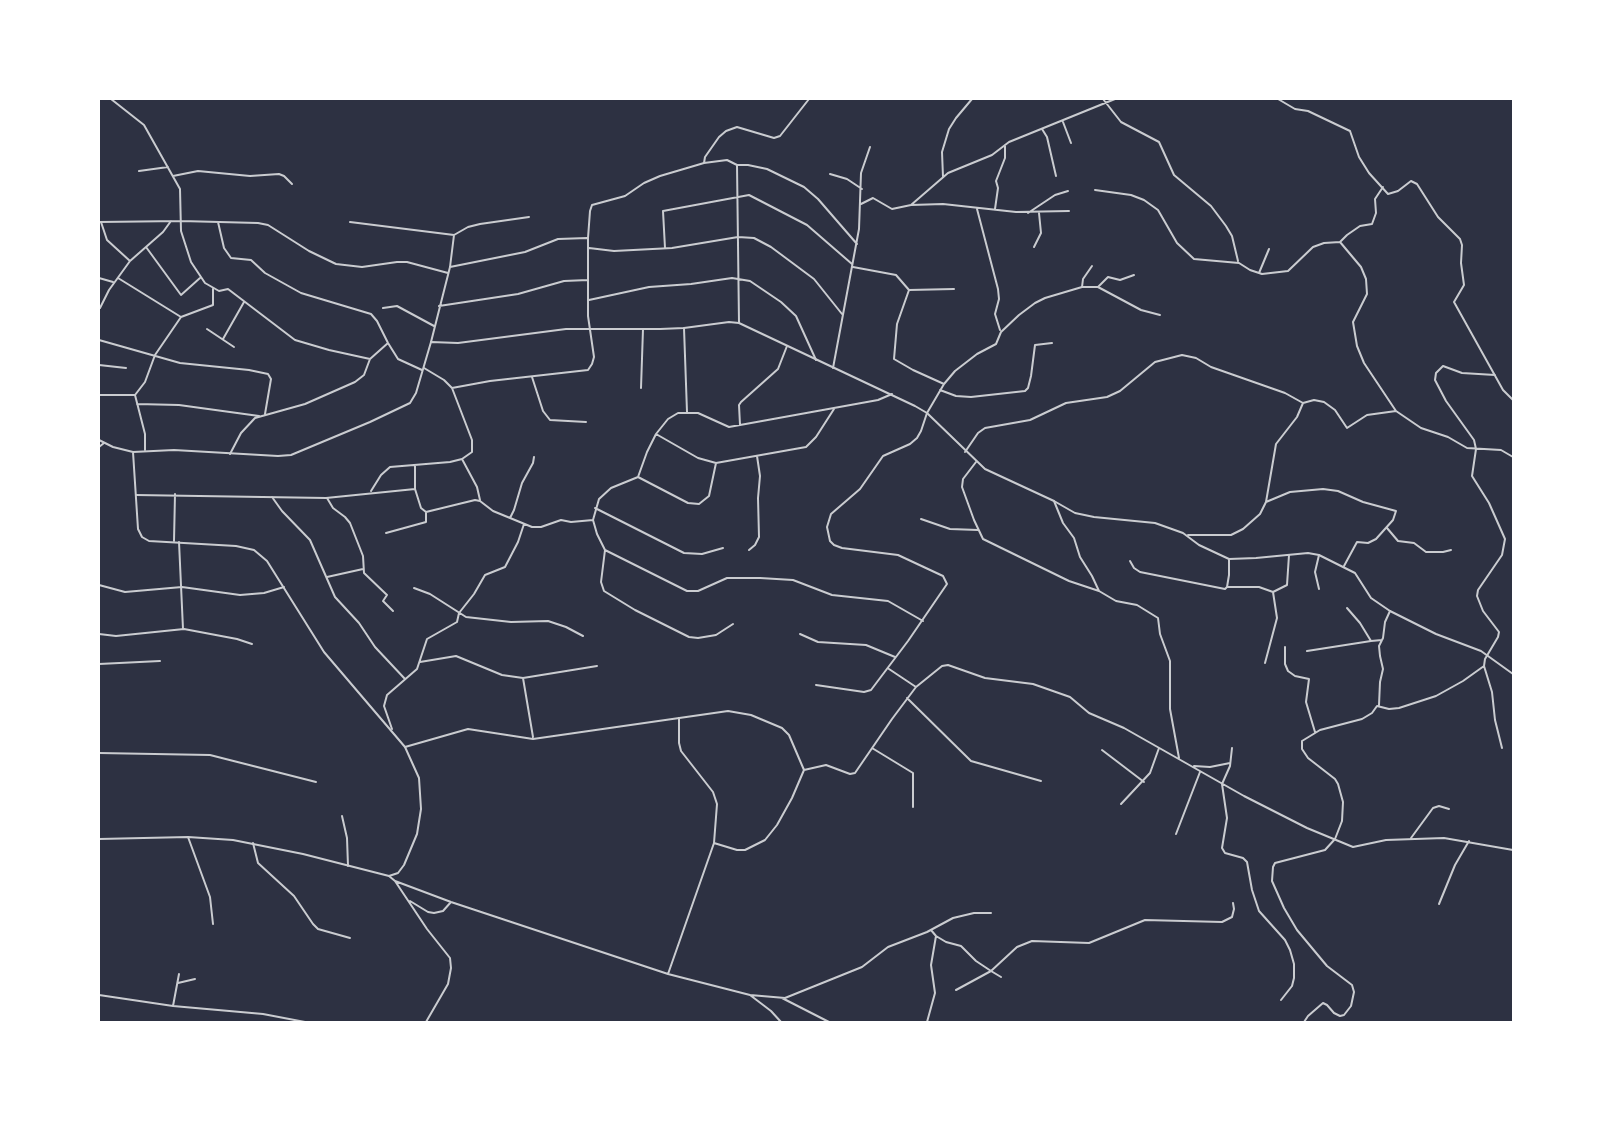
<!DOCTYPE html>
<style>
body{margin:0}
#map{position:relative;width:1612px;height:1121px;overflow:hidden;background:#2d3142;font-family:Commissioner,sans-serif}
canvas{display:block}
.frame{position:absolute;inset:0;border:100px solid #fff;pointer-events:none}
</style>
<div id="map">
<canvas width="1612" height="1121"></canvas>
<div class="frame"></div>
</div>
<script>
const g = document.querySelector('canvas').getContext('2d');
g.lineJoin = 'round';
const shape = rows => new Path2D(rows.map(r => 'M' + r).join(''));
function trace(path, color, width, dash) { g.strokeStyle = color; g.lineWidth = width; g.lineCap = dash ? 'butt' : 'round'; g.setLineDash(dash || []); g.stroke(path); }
trace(shape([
 [111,99,144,125,180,189,181,231,191,262,205,283,219,291,228,289,295,340,329,350,370,359],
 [1103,99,1121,122,1159,142,1174,175,1211,206,1226,226,1232,236,1238,261],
 [1278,99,1295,109,1308,111,1350,131,1359,157,1369,173,1388,194,1398,191,1411,181,1417,184,1438,217,1460,239,1462,245,1461,263,1464,285,1454,302,1503,390,1513,400],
 [1063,122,1071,143],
 [1042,129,1047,137,1056,176],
 [704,163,705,157,719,137,726,131,737,127,774,138,780,136,809,99],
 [737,165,748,165,767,169,804,187,818,199,857,244],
 [139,171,168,167],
 [830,174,847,179,862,189],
 [173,176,198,171,250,176,279,174,284,176,292,184],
 [943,177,942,152,949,129,956,118,972,99],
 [1095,190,1131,195,1144,200,1158,210,1177,243,1194,259,1239,263,1250,270,1262,274,1288,271,1313,247,1324,243,1340,242,1347,235,1360,226,1372,224,1376,213,1375,199,1383,187],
 [861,204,873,198,892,209,911,205,943,204,1016,212,1069,211],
 [911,205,948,173,992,155,1009,142,1115,99],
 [977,209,998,289,999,299,995,314,1000,330],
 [995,209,998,188,996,181,1005,158,1005,146],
 [1028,213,1055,195,1068,191],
 [99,222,181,221,258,223,268,225,309,251,336,264,362,267,397,262,407,262,448,273],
 [218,222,224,248,231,258,251,260,265,273,301,293,371,314,377,321,388,343,398,359,422,370],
 [350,222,454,235],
 [1340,242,1361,267,1366,279,1367,294,1353,322,1357,346,1364,363,1396,411],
 [146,247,181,295,200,278],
 [1034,247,1041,233,1039,213],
 [589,248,614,251,672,248,738,237,754,238,771,247,814,279,842,314],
 [665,248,663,211,749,195,807,225,852,264],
 [130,261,163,232,171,221],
 [450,267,525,252,558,239,587,238],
 [853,267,896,275,909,290,954,289],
 [1259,273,1269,249],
 [99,278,113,282],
 [118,278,181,317],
 [1082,287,1083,279,1092,266],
 [1098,287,1141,310,1160,315],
 [909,290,897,324,894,359,913,370,944,384],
 [589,300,649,287,691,284,732,278,750,281,781,302,796,316,816,360],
 [439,306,518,294,564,281,588,280],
 [100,308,109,290,130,261,107,240,101,222],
 [383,308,397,306,434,326],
 [684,328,687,412],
 [207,329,234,347],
 [223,339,244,302],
 [99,340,180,363,249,370,268,374,271,379,265,414],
 [431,342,450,267,454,235,468,227,480,224,529,217],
 [99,365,126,368],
 [833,368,859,229,861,173,870,147],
 [1495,375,1462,373,1443,366,1436,373,1435,380,1446,401,1474,440,1476,449,1472,476,1489,503,1505,539,1502,555,1478,590,1477,596,1483,611,1499,632,1498,637,1485,659,1484,666,1492,692,1495,720,1502,748],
 [532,377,543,411,550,420,586,422],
 [452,388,490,381,588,370,592,364,594,357,588,316,588,238,590,211,592,205,625,196,644,183,660,176,704,163,727,160,737,165,739,323],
 [641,388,643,329],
 [940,390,956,396,971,397,1025,391,1028,388,1031,376,1035,345,1052,343],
 [99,395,135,395],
 [137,404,179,405,259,416],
 [740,425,739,405,741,402,778,369,787,346],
 [656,434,698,458,716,463,806,447,816,437,834,409],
 [99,447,104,443],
 [145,450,145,434,135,395,145,382,155,355,181,317,213,305,213,289],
 [965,452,978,433,985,428,1030,420,1066,403,1107,397,1120,391,1155,362,1182,355,1196,358,1211,367,1285,393,1303,403,1314,400,1324,402,1335,410,1347,428,1367,415,1396,411,1421,428,1448,437,1467,448,1501,450,1513,457],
 [230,454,241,433,255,418,305,404,355,382,364,375,370,359,388,343],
 [462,459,477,487,480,500],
 [976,462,963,479,962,487,974,520,983,539,1069,581,1099,591,1116,601,1137,605,1158,618,1160,634,1170,661,1170,709,1179,758],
 [415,465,415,489,421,508,426,512,475,500,480,501,493,511,532,527,541,527,561,520,571,522,593,520],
 [638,477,688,503,699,504,709,496,716,463],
 [371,491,381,475,390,467,450,462,462,459,472,452,472,440,452,388,444,380,424,368],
 [136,495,326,498,415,489],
 [272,497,282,511,310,540,335,597,359,623,375,647,405,679],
 [327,498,333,508,345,517,350,523,363,556,364,573,387,595,383,601,393,611],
 [1054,501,1063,523,1074,538,1080,557,1092,576,1099,591],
 [1266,502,1290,492,1323,489,1338,491,1363,502,1396,511,1393,520,1376,539,1368,543,1357,542,1344,566],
 [595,508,684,553,702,554,723,548],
 [510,518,514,510,522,483,533,463,534,457],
 [921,519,950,529,978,530],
 [1387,528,1398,541,1414,543,1426,552,1443,552,1451,550],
 [386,533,426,522,426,512],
 [1188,535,1231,535,1243,529,1260,514,1266,502,1276,444,1297,417,1303,403],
 [174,541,175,494],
 [179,542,183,629],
 [605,550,687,591,698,591,727,578,760,578,793,580,832,595,888,601,923,621],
 [749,550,755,545,759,537,758,498,760,476,757,456],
 [1319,555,1315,572,1319,589],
 [1130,561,1134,568,1140,572,1225,589,1227,587,1229,575,1229,559],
 [327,577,363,569],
 [99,585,125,592,182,587,240,595,264,593,284,587],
 [1227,587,1259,587,1273,592],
 [414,588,430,594,466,617,511,622,548,621,566,627,583,636],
 [1347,608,1360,623,1371,641,1382,640],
 [733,624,716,635,698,638,689,637,635,610,604,591,601,582,605,550,597,534,593,520,599,499,611,488,638,477,647,452,656,434,668,419,678,413,698,413,729,427,878,400,892,394],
 [99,634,116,636,184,629,237,639,252,644],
 [800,634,818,642,866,645,895,657],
 [1285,647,1285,664,1288,671,1295,676,1309,679,1306,702,1315,732],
 [1307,651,1371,641],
 [420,662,456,656,502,675,523,678,597,666],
 [1265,663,1277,618,1273,592,1287,585,1289,555],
 [99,664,160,661],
 [889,669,916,687],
 [523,678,533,737],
 [816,685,864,692,871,690,908,641,947,584,943,576,898,555,842,548,834,545,830,541,827,527,831,514,860,489,883,456,910,444,917,438,921,431,927,413,944,384,955,371,977,354,996,344,1001,332,1019,315,1035,303,1045,298,1082,287,1098,287,1108,277,1120,280,1134,275],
 [907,698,971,761,1041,781],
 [1379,705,1380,682,1383,669,1380,656,1379,646,1383,638,1385,622,1390,611],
 [392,729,384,706,387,695,417,669,427,639,457,622,459,613,474,594,485,575,505,567,518,542,524,524],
 [405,747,468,729,533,739,728,711,751,715,782,728,789,735,804,770,792,798,777,825,765,840,745,850,737,850,714,843],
 [872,748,913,773,913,807],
 [1232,748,1230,766,1222,784,1227,818,1222,848,1225,853,1243,858,1247,862,1252,890,1259,911,1285,940,1290,950,1294,964,1294,978,1292,986,1281,1000],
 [1102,750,1144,782],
 [99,753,210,755,316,782],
 [1194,766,1210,767,1230,763],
 [804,770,826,765,850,774,855,773,892,719,916,687,942,666,948,665,985,678,1033,684,1070,697,1089,713,1124,728,1244,796,1307,828,1353,847,1386,840,1444,838,1513,850],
 [1121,804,1150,773,1159,748],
 [342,816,347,838,348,866],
 [1176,834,1200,772],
 [188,837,210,897,213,924],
 [1411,838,1433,808,1439,806,1449,809],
 [253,843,258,863,294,896,313,924,318,929,350,938],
 [389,876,395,881,427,929,450,958,451,968,448,984,426,1022],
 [395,881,451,902,668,974,750,995,771,1011,781,1022],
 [410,901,428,912,434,913,443,911,451,902],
 [1439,904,1455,865,1469,841],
 [931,930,936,936,946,942,961,946,976,961,991,971,1017,947,1032,941,1089,943,1145,920,1222,922,1232,917,1234,909,1233,903],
 [668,974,714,843,717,804,713,792,681,751,679,743,679,718],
 [178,983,195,979],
 [956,990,991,971,1001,977],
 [99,995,173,1006,263,1014,305,1022],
 [750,995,785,998,862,967,888,947,927,932,953,918,974,913,991,913],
 [782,998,829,1022],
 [173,1006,179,974],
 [927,1022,935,993,931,965,936,936],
 [1304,1022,1308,1016,1323,1003,1327,1005,1334,1013,1340,1016,1344,1015,1351,1006,1354,992,1352,985,1327,966,1297,930,1284,908,1272,881,1273,867,1275,863,1325,850,1335,839,1342,821,1343,802,1338,784,1335,779,1308,758,1302,749,1302,741,1320,730,1362,719,1372,713,1377,706,1389,709,1399,708,1436,696,1463,681,1484,666]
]), '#caccd0', 2);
trace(shape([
 [99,440,113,447,133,452,174,450,278,456,291,455,370,422,410,403,416,393,431,342,458,343,566,329,660,329,684,328,729,322,739,323,915,406,927,413,985,469,1054,501,1075,513,1094,517,1155,523,1183,533,1199,545,1229,559,1256,558,1308,553,1319,555,1355,573,1371,598,1390,611,1436,634,1481,651,1513,674],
 [99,839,188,837,233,840,303,854,389,876,398,873,404,865,417,834,421,809,419,778,405,747,324,652,267,561,254,550,236,546,149,541,142,537,138,529,133,452]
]), '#caccd0', 2);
</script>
